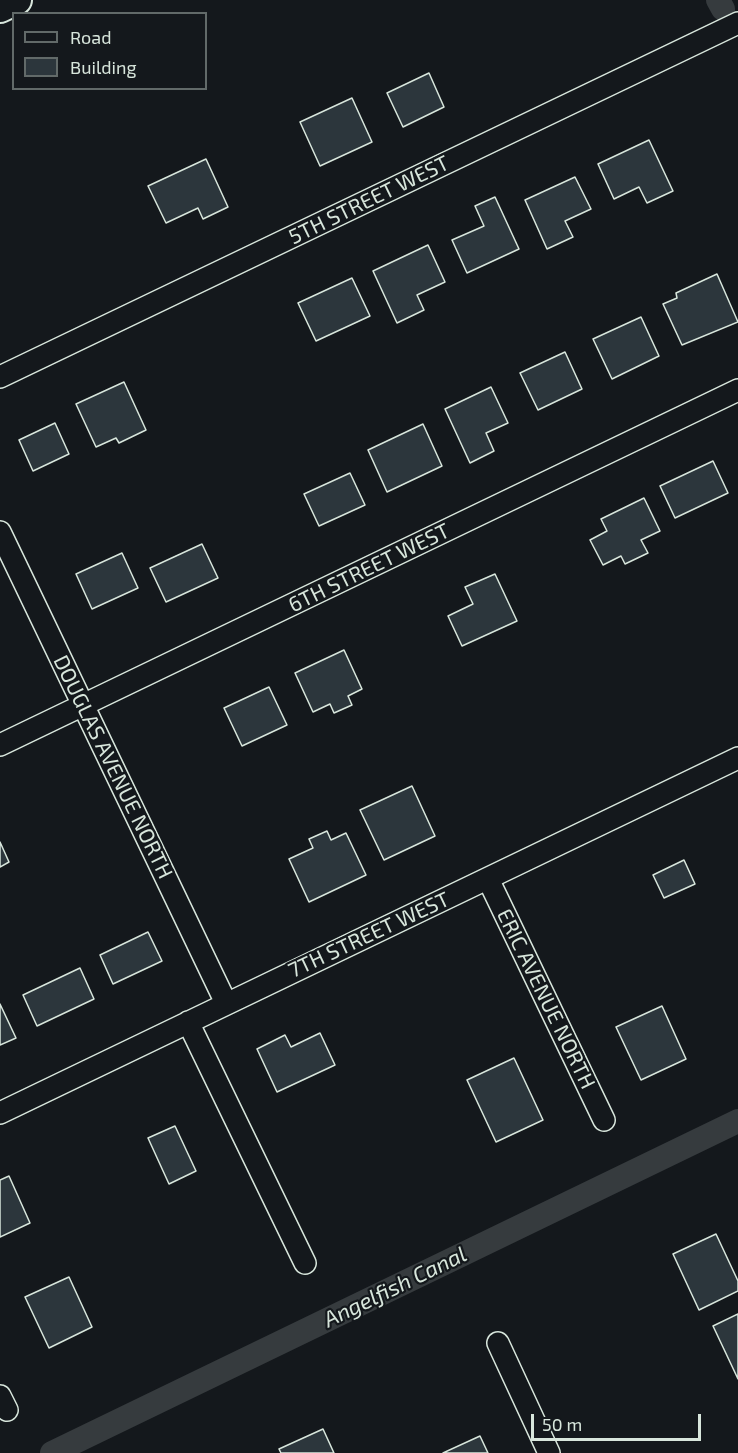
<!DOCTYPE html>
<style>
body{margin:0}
#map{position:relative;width:738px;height:1453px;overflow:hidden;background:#14181c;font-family:"Exo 2",sans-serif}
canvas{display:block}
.legend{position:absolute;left:12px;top:12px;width:195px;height:78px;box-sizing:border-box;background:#14181c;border:2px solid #626a69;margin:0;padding:8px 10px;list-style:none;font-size:18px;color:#d8e6dc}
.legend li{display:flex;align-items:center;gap:12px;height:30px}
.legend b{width:30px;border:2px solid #626a69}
.scale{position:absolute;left:531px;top:1414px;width:170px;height:27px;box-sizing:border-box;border:3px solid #d8e6dc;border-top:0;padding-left:8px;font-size:18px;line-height:21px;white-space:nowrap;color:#d8e6dc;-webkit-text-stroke:4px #14181c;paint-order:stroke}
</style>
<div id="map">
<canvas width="738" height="1453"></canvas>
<ul class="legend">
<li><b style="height:8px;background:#14181c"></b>Road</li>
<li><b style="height:16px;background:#2c363c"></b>Building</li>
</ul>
<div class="scale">50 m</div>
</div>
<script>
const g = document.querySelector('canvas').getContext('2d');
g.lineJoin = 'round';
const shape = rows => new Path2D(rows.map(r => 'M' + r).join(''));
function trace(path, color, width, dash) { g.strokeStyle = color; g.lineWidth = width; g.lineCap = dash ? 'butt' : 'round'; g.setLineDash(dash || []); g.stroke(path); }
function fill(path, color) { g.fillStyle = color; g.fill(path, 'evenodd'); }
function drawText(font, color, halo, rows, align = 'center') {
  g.font = font + ' "Exo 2",sans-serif'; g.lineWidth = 4.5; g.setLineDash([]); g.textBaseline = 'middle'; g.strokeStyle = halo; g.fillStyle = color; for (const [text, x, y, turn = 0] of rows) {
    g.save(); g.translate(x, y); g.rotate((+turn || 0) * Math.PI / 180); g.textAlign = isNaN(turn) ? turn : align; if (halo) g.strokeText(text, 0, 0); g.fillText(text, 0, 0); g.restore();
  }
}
trace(shape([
 [718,0,723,9],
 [52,1453,738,1121]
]), '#363b3e', 24);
const building = shape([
 [429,73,444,107,403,127,387,93,429,73],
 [352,98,372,142,320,166,300,122,352,98],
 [649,140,673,191,647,203,639,187,614,199,598,164,649,140],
 [206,159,228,207,203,219,198,208,166,223,148,186,206,159],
 [575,177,591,209,565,221,573,237,547,249,525,200,575,177],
 [495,197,519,249,467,273,452,240,484,226,475,206,495,197],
 [428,245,445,282,417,295,424,310,397,323,373,271,428,245],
 [717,274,738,322,682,345,663,304,677,298,676,293,717,274],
 [352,278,370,316,316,341,298,303,352,278],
 [641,317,659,356,612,379,593,339,641,317],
 [565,352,582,389,538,410,520,373,565,352],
 [124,382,146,430,119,443,116,438,96,447,76,404,124,382],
 [491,387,508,423,486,433,494,451,470,463,445,409,491,387],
 [55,423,69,454,33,471,19,440,55,423],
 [423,424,442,466,387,492,368,450,423,424],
 [713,461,728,493,675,518,660,486,713,461],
 [350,473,365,505,319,526,304,494,350,473],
 [644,498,660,531,641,540,648,553,625,564,621,556,603,565,590,540,607,531,601,519,644,498],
 [202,544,218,578,166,602,150,568,202,544],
 [122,553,138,588,92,609,76,574,122,553],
 [495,574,517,621,462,646,448,616,473,604,465,587,495,574],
 [344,650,362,689,348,696,352,705,334,713,330,704,313,712,295,673,344,650],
 [269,687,287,725,242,746,224,708,269,687],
 [412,786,435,836,384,860,360,810,412,786],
 [327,831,331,840,346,833,366,875,309,902,289,859,313,848,309,839,327,831],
 [0,842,9,862,0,867,0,842],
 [684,860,695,884,664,898,653,875,684,860],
 [148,932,162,961,113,984,100,955,148,932],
 [80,968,94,999,37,1026,23,995,80,968],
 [0,1004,16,1038,0,1045,0,1004],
 [662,1006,686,1059,641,1080,616,1027,662,1006],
 [320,1033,335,1065,277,1092,257,1049,285,1035,291,1047,320,1033],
 [514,1058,543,1120,496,1142,467,1080,514,1058],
 [175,1126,196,1171,169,1184,148,1138,175,1126],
 [9,1176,30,1223,0,1237,0,1180,9,1176],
 [716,1234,738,1281,738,1291,699,1310,673,1254,716,1234],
 [69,1277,92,1327,49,1348,25,1297,69,1277],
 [738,1314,738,1379,713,1326,738,1314],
 [323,1429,334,1453,281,1453,279,1449,323,1429],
 [480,1436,488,1453,443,1453,480,1436]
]);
fill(building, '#2c363c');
trace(building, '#d8e6dc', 1.5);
const minor = shape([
 [0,377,738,23],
 [0,532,226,1003],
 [0,745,738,390],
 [488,879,604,1120],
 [188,1022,305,1263],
 [0,1113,738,758],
 [498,1343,549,1453],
 [0,1396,7,1410]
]);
const secondary = shape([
 [0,8,17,0]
]);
trace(minor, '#d8e6dc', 24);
trace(secondary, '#d8e6dc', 32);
trace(minor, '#14181c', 21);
trace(secondary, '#14181c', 28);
drawText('21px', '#d8e6dc', '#14181c', [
 ["5TH STREET WEST",369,200,-26],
 ["6TH STREET WEST",369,568,-26],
 ["DOUGLAS AVENUE NORTH",113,767,64],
 ["7TH STREET WEST",369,935,-25],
 ["ERIC AVENUE NORTH",546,999,64]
]);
drawText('italic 22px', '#d8e6dc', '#14181c', [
 ["Angelfish Canal",395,1287,-26]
]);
</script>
